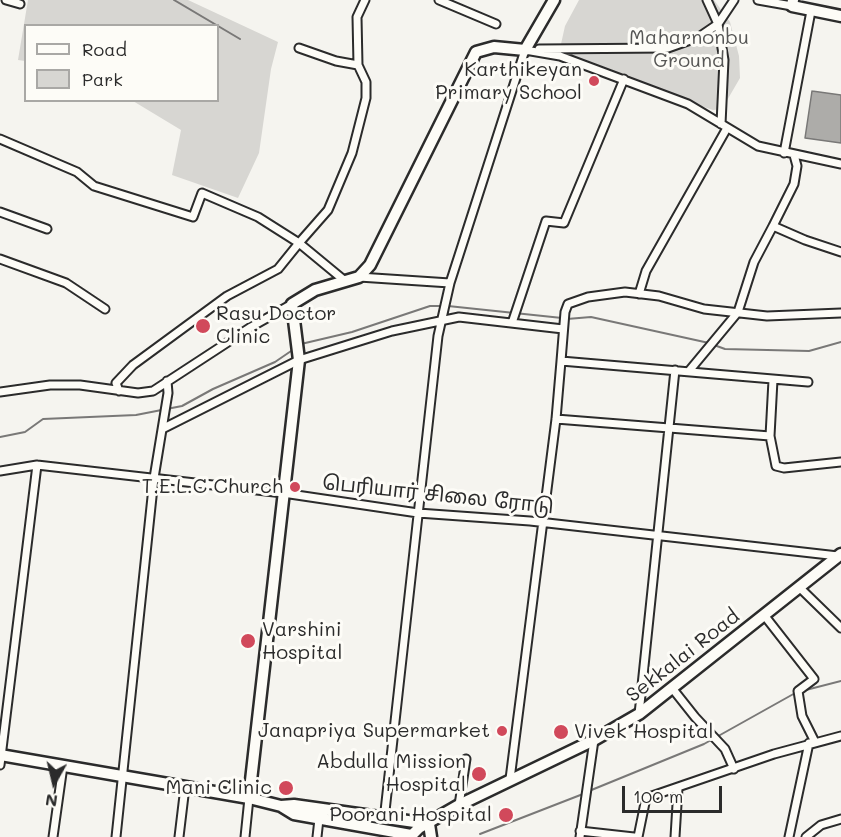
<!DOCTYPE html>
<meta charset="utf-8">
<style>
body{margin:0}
#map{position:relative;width:841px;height:837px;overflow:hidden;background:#f5f4ef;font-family:Mali,sans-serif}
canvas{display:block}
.legend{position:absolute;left:24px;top:24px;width:195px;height:78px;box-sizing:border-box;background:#fdfcf7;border:2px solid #a9a8a5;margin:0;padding:8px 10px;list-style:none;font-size:18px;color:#2b2b2b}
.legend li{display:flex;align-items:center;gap:12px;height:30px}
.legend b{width:30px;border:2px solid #a9a8a5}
.north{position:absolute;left:24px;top:753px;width:60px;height:60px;-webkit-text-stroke:4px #fdfcf7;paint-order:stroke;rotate:188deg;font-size:16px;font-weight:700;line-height:24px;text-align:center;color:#2b2b2b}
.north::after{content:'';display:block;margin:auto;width:21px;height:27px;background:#2b2b2b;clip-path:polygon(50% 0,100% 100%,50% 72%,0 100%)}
.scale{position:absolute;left:622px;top:786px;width:100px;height:27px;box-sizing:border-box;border:3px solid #2b2b2b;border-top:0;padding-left:8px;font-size:18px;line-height:21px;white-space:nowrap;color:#2b2b2b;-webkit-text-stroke:4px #fdfcf7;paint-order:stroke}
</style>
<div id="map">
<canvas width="841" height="837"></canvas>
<ul class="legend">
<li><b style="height:8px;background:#fdfcf7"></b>Road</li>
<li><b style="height:16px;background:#d7d6d2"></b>Park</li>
</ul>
<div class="north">N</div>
<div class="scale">100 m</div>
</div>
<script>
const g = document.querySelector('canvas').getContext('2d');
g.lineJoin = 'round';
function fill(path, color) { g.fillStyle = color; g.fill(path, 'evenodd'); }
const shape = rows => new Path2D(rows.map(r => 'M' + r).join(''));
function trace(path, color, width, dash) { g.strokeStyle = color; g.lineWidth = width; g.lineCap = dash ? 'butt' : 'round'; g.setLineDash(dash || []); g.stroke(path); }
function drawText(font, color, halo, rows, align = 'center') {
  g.font = font + ' Mali,"Noto Sans Tamil",sans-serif'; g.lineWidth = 6; g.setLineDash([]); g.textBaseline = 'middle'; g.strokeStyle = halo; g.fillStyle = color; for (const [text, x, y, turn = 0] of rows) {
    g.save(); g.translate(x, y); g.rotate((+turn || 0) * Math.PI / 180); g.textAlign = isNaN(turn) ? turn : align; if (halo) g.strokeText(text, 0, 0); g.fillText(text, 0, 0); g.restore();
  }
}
fill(shape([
 [28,0,188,0,278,42,271,69,259,153,238,198,172,175,181,130,133,101,218,100,218,26,26,26,25,61,18,60],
 [579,0,714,0,730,22,739,56,740,78,722,109,713,110,692,103,559,53,565,26]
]), '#d7d6d2');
const water = shape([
 [812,91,841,95,841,143,805,138,812,91]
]);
fill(water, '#adaca9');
trace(water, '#797877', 1.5);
trace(shape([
 [174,0,240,39],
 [448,306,562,318],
 [567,319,591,317,709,343],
 [301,344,352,332,430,306,442,306],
 [714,345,725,349,809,351,841,342],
 [0,437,25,432,43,419,136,415,182,406,213,389,275,362,294,349],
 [802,691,841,681],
 [589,791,704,744,797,692],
 [480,834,583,794]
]), '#797877', 2);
const street = shape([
 [6,0,20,4],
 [439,0,496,24],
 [707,0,718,24,724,60,721,124],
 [758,0,792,6],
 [299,48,336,61,358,65],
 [539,49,668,48,699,37,718,24,734,0],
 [0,139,77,172,94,186,193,217,202,193,258,217,299,243,328,210,352,153,366,98,366,82,358,65,357,17,365,0],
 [784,153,811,11],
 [0,212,47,229],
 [773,226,794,184,797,166,794,155],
 [0,259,66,283,105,309],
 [359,277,450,283,525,50,560,56,688,104,758,146,841,164],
 [639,294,646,271,727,128],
 [512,323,546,221,564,223,624,79],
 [689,371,738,312,754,262,773,226,805,240,841,252],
 [773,380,770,436,776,466,784,468,841,462],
 [808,382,561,361,565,312,568,304,588,297,625,292,659,296,704,309,767,316,841,313],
 [119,391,116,383,133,365,227,296,278,269,299,243,345,281],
 [0,392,50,385,80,385,138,393,153,391,251,327,292,304],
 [556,419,770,436],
 [164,428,299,360,392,331,459,317,563,329],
 [0,471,37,465,283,493,418,513,530,521,838,556],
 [799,587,841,628],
 [764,615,814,679,798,691,802,716,815,742],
 [672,688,695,717,725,749,734,769],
 [639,714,675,370],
 [0,765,37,465],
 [510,779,556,419,561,361],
 [459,805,466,759],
 [384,820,438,336,450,283],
 [580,831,634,837],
 [53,837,63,766],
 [116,837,154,478,168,393,167,381],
 [179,837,185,787],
 [245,837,249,798],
 [317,837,319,819],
 [580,837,594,740],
 [638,837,646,798,774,754,841,736],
 [675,837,678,788],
 [789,837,809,743],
 [806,837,821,825,841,819]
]);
const secondary = shape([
 [793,0,792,6,841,16],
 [0,755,249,798,281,806,294,805,429,824,431,837],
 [249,798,299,360,292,304,315,290,359,277,370,265,476,52,494,47,525,50,554,0],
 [281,806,294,814,411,835]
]);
const primary = shape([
 [410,837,419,828,459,805,594,740,639,714,841,554]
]);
trace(street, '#2b2b2b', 11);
trace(secondary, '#2b2b2b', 15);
trace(primary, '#2b2b2b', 15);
trace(street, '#fdfcf7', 7);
trace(secondary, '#fdfcf7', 10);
trace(primary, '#fdfcf7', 10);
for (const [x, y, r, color] of [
 [594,81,6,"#d1495b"],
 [203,326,8,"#d1495b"],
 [295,487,6,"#d1495b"],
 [248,641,8,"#d1495b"],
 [502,731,6,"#d1495b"],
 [561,732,8,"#d1495b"],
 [479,774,8,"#d1495b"],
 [286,788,8,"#d1495b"],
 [506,815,8,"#d1495b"]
]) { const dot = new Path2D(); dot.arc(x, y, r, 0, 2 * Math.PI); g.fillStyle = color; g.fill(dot); trace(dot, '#fdfcf7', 2); }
drawText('20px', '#565655', '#fdfcf7', [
 ["Maharnonbu",689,38],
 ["Ground",689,61]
]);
drawText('20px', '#2b2b2b', '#fdfcf7', [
 ["Karthikeyan",582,70],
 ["Primary School",582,93],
 ["Rasu Doctor",216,314,"left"],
 ["Clinic",216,337,"left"],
 ["T.E.L.C Church",283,487],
 ["Varshini",262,630,"left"],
 ["Hospital",262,653,"left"],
 ["Janapriya Supermarket",490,731],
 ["Vivek Hospital",574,732,"left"],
 ["Abdulla Mission",466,762],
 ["Hospital",466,785],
 ["Mani Clinic",272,788],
 ["Poorani Hospital",492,815]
], 'right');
drawText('20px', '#2b2b2b', '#fdfcf7', [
 ["பெரியார் சிலை ரோடு",438,495,6],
 ["Sekkalai Road",683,656,-38]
]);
</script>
